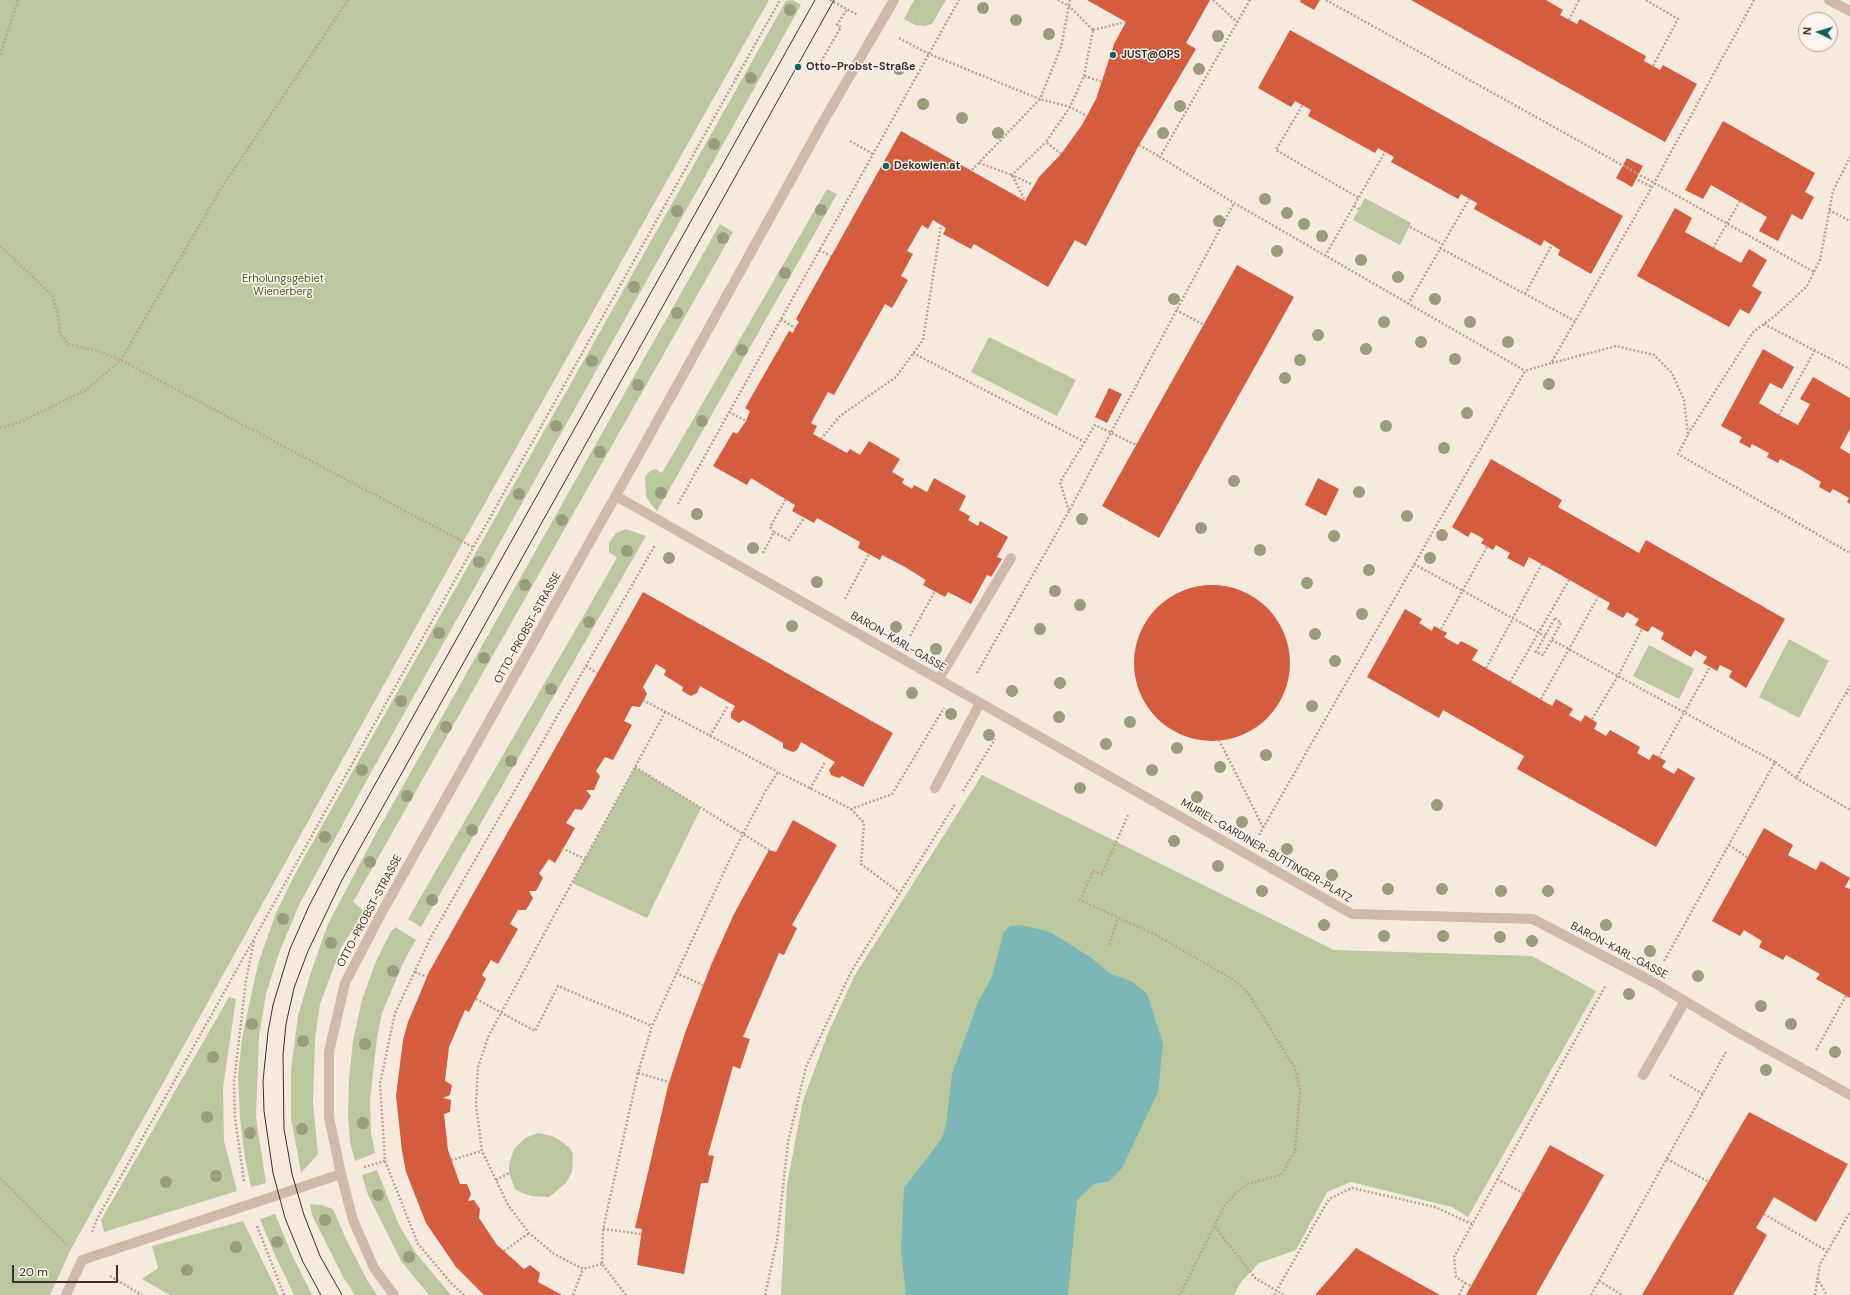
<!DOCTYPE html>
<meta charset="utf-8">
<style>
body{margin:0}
#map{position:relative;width:1850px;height:1295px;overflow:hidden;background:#f6eadf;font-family:"DM Sans",sans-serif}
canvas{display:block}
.north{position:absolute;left:1798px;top:12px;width:40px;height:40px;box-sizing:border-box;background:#fcf4ed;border:1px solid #afa59f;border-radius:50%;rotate:275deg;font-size:11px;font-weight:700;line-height:16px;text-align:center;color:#3c2e29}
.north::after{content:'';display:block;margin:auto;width:14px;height:18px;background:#196264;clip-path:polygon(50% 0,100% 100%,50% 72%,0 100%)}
.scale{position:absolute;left:12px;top:1265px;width:106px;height:18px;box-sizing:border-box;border:2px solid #3c2e29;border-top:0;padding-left:5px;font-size:12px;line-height:14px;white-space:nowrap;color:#3c2e29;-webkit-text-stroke:3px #fcf4ed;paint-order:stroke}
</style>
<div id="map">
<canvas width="1850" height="1295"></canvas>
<div class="north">N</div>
<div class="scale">20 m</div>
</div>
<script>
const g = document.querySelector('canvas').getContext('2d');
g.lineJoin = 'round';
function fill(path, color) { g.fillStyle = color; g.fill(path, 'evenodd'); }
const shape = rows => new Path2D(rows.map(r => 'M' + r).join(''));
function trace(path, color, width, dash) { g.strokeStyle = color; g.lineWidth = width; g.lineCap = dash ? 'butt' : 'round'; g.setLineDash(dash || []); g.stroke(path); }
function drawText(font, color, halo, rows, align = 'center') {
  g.font = font + ' "DM Sans",sans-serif'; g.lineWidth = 3; g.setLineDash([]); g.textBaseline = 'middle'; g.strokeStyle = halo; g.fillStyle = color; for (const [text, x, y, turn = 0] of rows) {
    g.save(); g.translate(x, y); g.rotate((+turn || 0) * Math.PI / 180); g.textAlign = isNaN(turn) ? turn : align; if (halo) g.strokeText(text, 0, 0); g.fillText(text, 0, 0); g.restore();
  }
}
fill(shape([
 [0,0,769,0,463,542,71,1249,50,1295,0,1295],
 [793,0,801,5,364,785,299,905,279,953,266,994,259,1036,256,1118,266,1183,251,1187,245,1158,240,1118,238,1076,242,1038,258,964,276,913,296,872,786,1],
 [914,0,946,0,932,24,925,26,915,25,904,19],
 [827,189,837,194,657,511,650,503,646,496,645,477,650,471,655,469,662,473],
 [1365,198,1411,223,1400,245,1353,220],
 [720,224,733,232,353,902,364,911,341,948,320,1004,315,1038,313,1103,318,1154,301,1173,291,1118,291,1070,298,1016,310,975,328,924,373,839],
 [989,337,1076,380,1057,416,971,372],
 [626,529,646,536,421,927,408,919,617,558,609,552,609,543,616,533],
 [1789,639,1829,661,1799,718,1759,697],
 [1649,645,1694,669,1679,699,1633,676],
 [635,767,701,808,647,918,572,883],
 [982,775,1334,950,1532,956,1596,991,1468,1217,1452,1207,1351,1182,1327,1192,1296,1250,1259,1263,1241,1282,1234,1295,781,1295,787,1184,803,1101,828,1033,855,975],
 [395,927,416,940,406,957,389,996,382,1013,377,1038,370,1100,371,1133,375,1153,355,1161,350,1142,348,1115,349,1079,353,1041,362,1000,376,961,390,933],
 [229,997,236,999,223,1088,224,1141,237,1191,104,1232,101,1220],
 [538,1133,552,1136,561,1141,570,1148,573,1154,572,1172,566,1183,549,1197,532,1196,522,1193,515,1189,509,1173,509,1165,514,1149,525,1138],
 [377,1170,398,1223,415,1252,451,1295,429,1295,401,1261,368,1195,362,1175],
 [310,1204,322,1205,333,1209,346,1239,367,1280,377,1295,355,1295,343,1277,312,1215],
 [275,1214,292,1255,312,1295,294,1295,274,1253,260,1219],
 [243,1221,279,1295,170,1295,142,1279,158,1268,152,1246]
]), '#bbc79d');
fill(shape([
 [1021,925,1050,932,1090,957,1111,974,1133,982,1147,994,1163,1044,1158,1092,1122,1168,1109,1181,1094,1184,1077,1200,1068,1295,906,1295,901,1250,904,1188,941,1140,946,1126,952,1074,978,1002,991,979,1004,932,1010,926]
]), '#7ab7b6');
fill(shape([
 [1087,0,1210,0,1186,43,1196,49,1139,145,1086,246,1075,240,1048,287,974,244,971,249,943,234,946,228,933,220,928,229,922,225,907,251,913,254,901,276,908,280,892,308,885,304,834,395,828,392,811,423,817,426,813,434,847,453,850,449,860,455,869,441,900,459,892,472,904,479,902,483,912,489,914,485,927,492,934,478,966,496,959,510,970,516,968,520,978,526,980,521,1008,537,997,557,1002,559,991,577,987,575,971,604,948,592,945,597,923,585,926,580,905,567,882,555,880,560,858,548,860,542,817,518,814,523,792,511,795,505,751,478,747,485,713,466,733,432,737,434,746,421,750,411,745,408,789,331,793,333,795,328,799,322,796,319,901,131,1025,201,1039,177,1061,154,1082,125,1096,99,1114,44,1126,22],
 [1301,0,1320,0,1314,10,1300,2],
 [1411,0,1546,0,1563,10,1560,15,1577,24,1580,19,1646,56,1644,61,1660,70,1663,65,1697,84,1665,142],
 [1290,30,1623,216,1591,274,1558,255,1560,250,1544,240,1541,246,1474,209,1477,203,1461,194,1458,199,1391,162,1394,157,1378,148,1375,153,1308,116,1311,110,1295,101,1291,107,1258,88],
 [1723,121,1815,173,1805,192,1814,197,1802,220,1792,214,1778,241,1759,231,1767,217,1711,185,1703,199,1685,190],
 [1627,158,1643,166,1632,187,1616,178],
 [1675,208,1692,218,1685,232,1741,263,1749,249,1767,260,1752,286,1762,292,1749,314,1740,309,1729,327,1637,276],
 [1237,265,1294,297,1159,538,1102,506],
 [1763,349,1794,367,1782,389,1770,383,1759,403,1779,415,1798,425,1810,404,1800,399,1813,377,1850,398,1850,429,1840,448,1850,454,1850,504,1847,502,1849,498,1833,489,1830,493,1819,487,1821,482,1801,470,1780,459,1778,463,1767,457,1769,453,1752,444,1750,448,1739,442,1742,437,1721,426],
 [1109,388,1122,394,1107,423,1095,417],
 [1491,459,1562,500,1558,507,1639,553,1646,540,1785,619,1746,688,1729,677,1732,671,1720,665,1717,671,1703,663,1707,657,1695,650,1691,657,1661,639,1664,633,1652,626,1648,632,1642,629,1635,625,1639,619,1627,612,1623,618,1607,609,1610,603,1529,557,1524,567,1507,558,1510,553,1496,545,1493,550,1481,543,1484,539,1471,532,1468,537,1452,527],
 [1318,478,1339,489,1326,516,1305,505],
 '1134 663a78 78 0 1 1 156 0a78 78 0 1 1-156 0Z',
 [643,592,893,733,863,787,842,776,839,778,831,775,829,770,835,762,801,742,797,750,793,752,783,748,783,743,764,732,743,720,739,723,731,718,731,713,735,706,700,686,697,693,691,696,682,691,683,687,664,675,666,670,656,664,643,687,647,694,640,707,632,706,624,721,632,725,613,760,605,757,596,771,600,776,594,790,586,790,591,796,582,810,575,809,566,823,575,828,555,863,549,859,539,873,543,878,536,891,529,891,533,898,526,910,518,910,510,924,518,929,498,964,491,960,482,975,486,979,469,1012,465,1010,449,1047,445,1081,452,1085,450,1095,443,1098,451,1100,450,1112,444,1114,448,1150,460,1184,467,1184,471,1194,468,1201,474,1200,480,1209,479,1218,497,1245,524,1269,530,1265,540,1273,538,1282,562,1295,484,1295,456,1267,426,1223,406,1172,402,1151,396,1096,403,1040,408,1022,429,972],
 [1405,609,1422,619,1419,623,1432,631,1434,626,1447,633,1444,637,1458,645,1461,641,1478,650,1472,660,1552,706,1556,699,1573,709,1569,715,1581,722,1585,715,1597,723,1594,729,1606,736,1610,730,1626,739,1640,747,1637,753,1649,760,1653,754,1666,761,1662,767,1674,774,1678,768,1695,778,1656,847,1517,769,1524,756,1443,710,1439,718,1367,677],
 [793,820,837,845,792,925,797,928,784,955,779,953,743,1037,750,1039,740,1069,733,1066,708,1155,714,1156,708,1183,701,1183,684,1274,637,1265,642,1229,635,1228,668,1086,685,1033,711,965,734,914,769,850,776,852],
 [1764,828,1793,845,1788,855,1816,870,1821,861,1850,878,1845,887,1850,889,1850,998,1816,979,1820,974,1786,955,1783,960,1759,947,1762,941,1744,930,1740,936,1712,921],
 [1749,1112,1848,1164,1816,1222,1774,1197,1756,1228,1767,1235,1733,1295,1642,1295],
 [1550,1145,1604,1175,1536,1295,1466,1295],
 [1356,1248,1440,1295,1315,1295]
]), '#d45c3f');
trace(shape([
 [830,0,858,15],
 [1058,0,1069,6,1093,30],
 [1213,0,1237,22],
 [1250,0,1160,157,1234,203,1525,371],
 [1326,0,1814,272],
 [1646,0,1678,19,1653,66],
 [1569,20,1579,0],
 [1093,30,1126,22],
 [899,38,929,54,1040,99,1061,47,1070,0],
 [0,55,18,0],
 [819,65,841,27,837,25,847,9],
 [1084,76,1093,30],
 [1302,106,1276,150,1359,198],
 [850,141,873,154],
 [1139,145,1160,157],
 [1061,154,1046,142,1070,107,1084,76,1103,82],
 [979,163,1012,175,1025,201],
 [972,170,1040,99,1070,107,1087,116],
 [1638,180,1652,187],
 [1031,184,1012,175,1046,142],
 [1354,206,1359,209],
 [1829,210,1850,221],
 [1410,227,1442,244],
 [0,246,52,295,58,315,60,333,68,344,98,351,121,360,473,547],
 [1440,248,1575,321],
 [1713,248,1740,201],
 [819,250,831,256],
 [1325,256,1385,152],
 [1525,294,1552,245],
 [1408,304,1469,199],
 [1176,310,1204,325],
 [781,319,795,328],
 [1764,324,1850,369],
 [913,353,1083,441],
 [1552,363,1616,346,1654,355,1672,373,1684,400,1688,435,1678,454,1850,553],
 [729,412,746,421],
 [1779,415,1815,350],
 [0,428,20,422,86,390,121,360,220,190,348,0],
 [1688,434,1753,332,1775,316,1807,286,1820,260,1833,191,1850,157],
 [821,439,840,416,896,377,923,340,941,225],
 [678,504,959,0],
 [1069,511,1060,482,1095,425,1136,445],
 [774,532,789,540,804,518],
 [763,553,774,532,770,527,786,499],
 [1414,564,1545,636],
 [845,599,869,554],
 [1555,618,1561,623,1543,655,1536,652,1555,618],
 [1441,629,1487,547],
 [910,636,935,591],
 [1552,640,1775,762],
 [586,666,597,673],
 [1486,668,1542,564],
 [977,673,1069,511,1234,203],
 [1510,682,1569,580],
 [1846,693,1850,695],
 [1541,699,1598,597],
 [643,700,778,772],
 [1592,719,1618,676,1642,629],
 [710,736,727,707],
 [1219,740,1263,827],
 [1659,757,1710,667],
 [635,767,769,850],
 [1796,778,1850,810],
 [810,789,825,762],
 [963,791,995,739],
 [851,809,864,823,861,864,900,893],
 [1128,815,1102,874,1093,871,1080,900,1156,935,1234,980,1248,993,1295,1068,1300,1089,1295,1151,1281,1175,1248,1184,1238,1191,1224,1206,1180,1295],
 [1259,835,1525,371,1551,363,1652,187,1754,0],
 [1729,845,1747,857],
 [562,848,585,859],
 [1109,945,1118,918],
 [1664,961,1775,762,1796,778,1850,686],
 [415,972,427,977],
 [676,973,703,985],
 [476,999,535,1031,558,986,652,1026],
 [1816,1050,1846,996],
 [638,1073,669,1082],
 [1670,1075,1703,1094],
 [1667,1159,1709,1182],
 [451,1160,482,1151],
 [364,1167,385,1161],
 [0,1178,66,1244],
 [1497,1179,1523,1193],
 [496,1180,509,1173],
 [244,1181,235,1118,234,1082,246,980,254,941],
 [1764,1214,1827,1251],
 [257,1226,284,1295],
 [1215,1227,1255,1278,1284,1295],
 [603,1229,641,1234],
 [92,1232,97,1219,780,0],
 [504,1251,529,1233],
 [602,1264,583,1269,554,1254,529,1233,508,1205,482,1151,476,1105,478,1067,489,1035,665,712],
 [110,1276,142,1295],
 [1817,1278,1827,1295],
 [1599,1281,1622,1295],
 [1465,1283,1471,1286],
 [464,1295,452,1284,418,1244,385,1161,380,1084,395,1013,431,937,655,545],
 [573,1295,583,1269],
 [626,1295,602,1264,603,1229,638,1073,652,1026,730,859,766,790,778,772,851,809,892,794,944,708],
 [765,1295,777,1241,788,1142,806,1067,851,972,955,804],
 [1274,1295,1329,1199,1352,1188,1435,1207,1472,1224],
 [1459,1295,1465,1283,1456,1277,1454,1257,1606,985],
 [1591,1295,1726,1052],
 [1815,1295,1820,1264,1850,1212]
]), '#bca393', 2.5, [2, 2]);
trace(shape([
 [1829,0,1850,11],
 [616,496,1352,914,1533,919,1653,982,1737,1032,1850,1095],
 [939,679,1011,558],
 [935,788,980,703],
 [1643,1075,1685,1001],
 [66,1295,82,1260,341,1174],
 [394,1295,374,1268,353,1220,341,1174,329,1117,329,1052,345,983,382,912,633,465,823,122,894,0]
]), '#d0b9a9', 10);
trace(shape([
 [321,1295,303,1262,285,1218,273,1173,264,1111,263,1081,268,1032,273,1005,290,949,309,906,341,845,815,0],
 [342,1295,320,1256,304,1215,292,1174,284,1129,283,1055,286,1024,294,988,308,951,342,880,834,0]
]), '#3c2e29', 1);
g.fillStyle = '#999d7b';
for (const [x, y] of [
 [983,8],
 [790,10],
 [1016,20],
 [1049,34],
 [1218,36],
 [899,69],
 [1199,69],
 [751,78],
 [923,104],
 [1180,106],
 [962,118],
 [998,133],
 [1163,133],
 [714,144],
 [1265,199],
 [821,210],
 [677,211],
 [1287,213],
 [1219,221],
 [1304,224],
 [1322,236],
 [723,238],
 [1277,251],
 [1361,260],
 [785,273],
 [1398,277],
 [634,287],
 [1174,299],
 [1435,299],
 [677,313],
 [1384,322],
 [1470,322],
 [1318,335],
 [1421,342],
 [1508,342],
 [1366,349],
 [742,350],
 [1455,359],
 [1300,360],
 [592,361],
 [1285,378],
 [1549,384],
 [638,385],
 [1467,413],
 [702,421],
 [556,426],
 [1386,426],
 [1444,448],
 [600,452],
 [1234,481],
 [1359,492],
 [661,493],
 [519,494],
 [697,514],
 [1407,516],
 [1082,519],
 [562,520],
 [1201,528],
 [1442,535],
 [1334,536],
 [753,548],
 [1260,550],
 [627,551],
 [669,558],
 [1430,558],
 [479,562],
 [1369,570],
 [817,582],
 [1307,583],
 [525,585],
 [1055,591],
 [1080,605],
 [1362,614],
 [589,622],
 [792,626],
 [896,627],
 [1040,629],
 [439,633],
 [1315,634],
 [936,649],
 [484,658],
 [1335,661],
 [1060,683],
 [551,689],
 [1012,691],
 [912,693],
 [401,701],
 [1312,706],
 [951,714],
 [1059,717],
 [1130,722],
 [446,727],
 [989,735],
 [1106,744],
 [1177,748],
 [1266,755],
 [511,761],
 [1220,767],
 [362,770],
 [1152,770],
 [1080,788],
 [407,796],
 [1197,797],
 [1437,805],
 [1242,822],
 [472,830],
 [325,837],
 [1174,841],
 [1287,849],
 [370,862],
 [1218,866],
 [1332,875],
 [1388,889],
 [1442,889],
 [1262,891],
 [1501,891],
 [1548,891],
 [432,900],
 [283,919],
 [1324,925],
 [1606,925],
 [1384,936],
 [1443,936],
 [1500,937],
 [1532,941],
 [331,943],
 [1650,951],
 [393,971],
 [1698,976],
 [1629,994],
 [1761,1006],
 [252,1024],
 [1791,1024],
 [303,1041],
 [365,1044],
 [1835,1052],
 [213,1057],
 [1766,1070],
 [207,1117],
 [363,1123],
 [302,1129],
 [250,1133],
 [216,1176],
 [166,1182],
 [378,1195],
 [325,1220],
 [277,1242],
 [236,1247],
 [409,1257],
 [187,1270]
]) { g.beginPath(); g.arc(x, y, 6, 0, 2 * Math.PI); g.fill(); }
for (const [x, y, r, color] of [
 [1113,55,4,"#196264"],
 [798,67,4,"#196264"],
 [886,166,4,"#196264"]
]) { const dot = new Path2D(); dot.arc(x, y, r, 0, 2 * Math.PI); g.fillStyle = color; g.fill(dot); trace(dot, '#fcf4ed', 1.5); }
drawText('bold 11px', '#3c2e29', '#fcf4ed', [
 ["JUST@OPS",1121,55],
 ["Otto-Probst-Straße",806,67],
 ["Dekowien.at",894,166]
], 'left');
drawText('11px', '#4d5e2a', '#fcf4ed', [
 ["Erholungsgebiet",283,279],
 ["Wienerberg",283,292]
]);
drawText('11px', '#3c2e29', '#fcf4ed', [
 ["OTTO-PROBST-STRASSE",528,628,-61],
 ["BARON-KARL-GASSE",898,642,30],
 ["MURIEL-GARDINER-BUTTINGER-PLATZ",1266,851,30],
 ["OTTO-PROBST-STRASSE",370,911,-62],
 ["BARON-KARL-GASSE",1619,951,28]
]);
</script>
